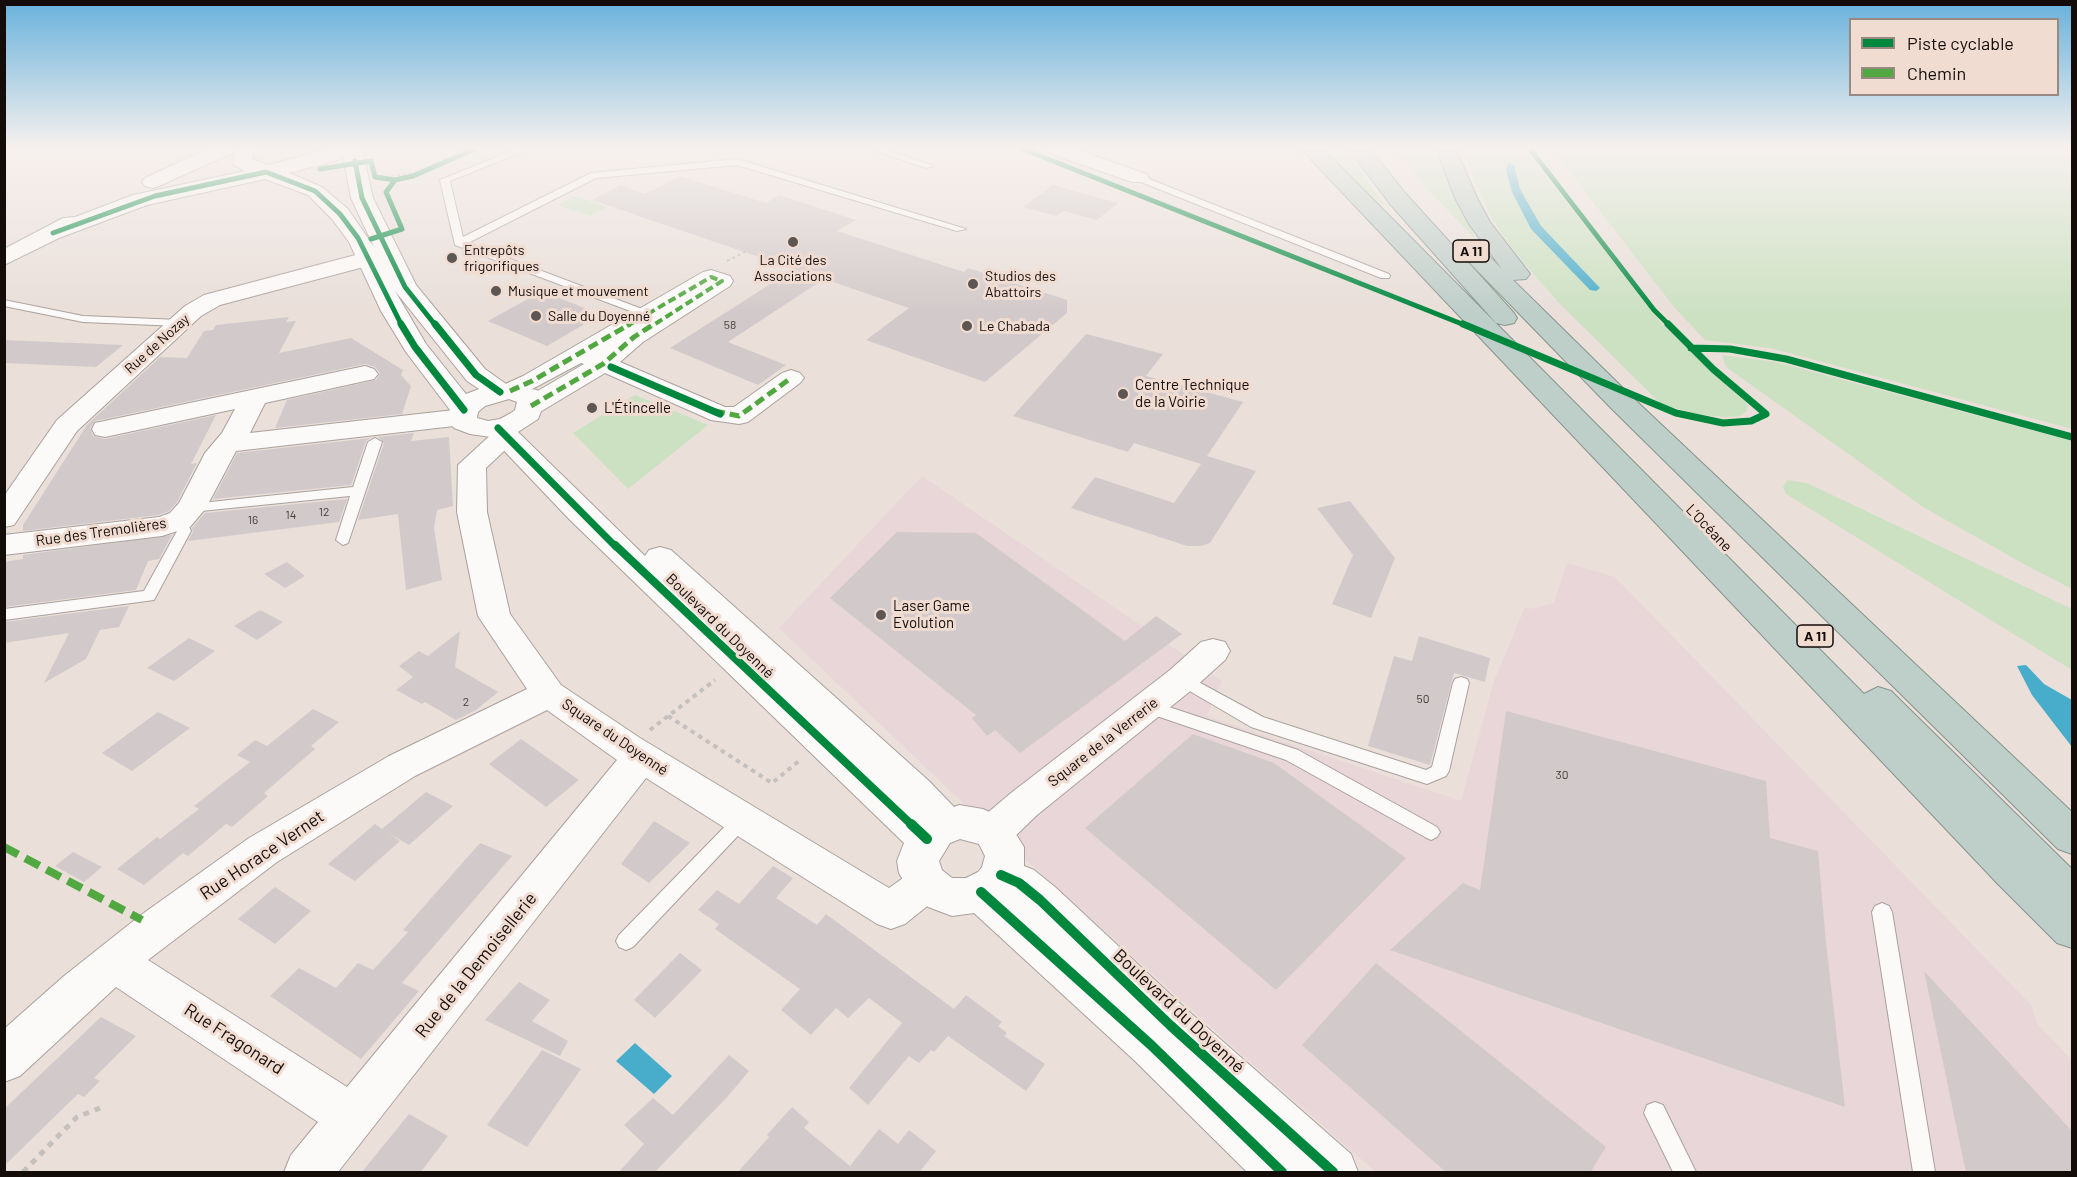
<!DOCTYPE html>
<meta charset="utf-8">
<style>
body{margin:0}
#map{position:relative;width:2077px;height:1177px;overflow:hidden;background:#eadfd9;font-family:Barlow,sans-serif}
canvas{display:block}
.frame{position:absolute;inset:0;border:6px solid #130c09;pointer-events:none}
.legend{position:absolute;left:1849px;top:18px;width:210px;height:78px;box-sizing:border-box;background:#f1dcd2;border:2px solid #988982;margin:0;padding:8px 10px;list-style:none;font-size:18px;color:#130c09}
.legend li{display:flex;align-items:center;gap:12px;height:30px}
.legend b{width:30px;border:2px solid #988982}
</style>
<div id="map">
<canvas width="2077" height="1177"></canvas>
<div class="frame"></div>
<ul class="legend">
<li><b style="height:8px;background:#00873e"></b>Piste cyclable</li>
<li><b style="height:8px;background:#51a841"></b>Chemin</li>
</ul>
</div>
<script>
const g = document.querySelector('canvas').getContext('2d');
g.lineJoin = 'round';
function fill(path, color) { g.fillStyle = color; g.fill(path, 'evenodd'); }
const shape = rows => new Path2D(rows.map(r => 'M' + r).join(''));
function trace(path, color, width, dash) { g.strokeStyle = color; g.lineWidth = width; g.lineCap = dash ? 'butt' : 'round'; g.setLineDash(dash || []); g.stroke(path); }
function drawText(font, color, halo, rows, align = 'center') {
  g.font = font + ' Barlow,sans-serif'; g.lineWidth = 6; g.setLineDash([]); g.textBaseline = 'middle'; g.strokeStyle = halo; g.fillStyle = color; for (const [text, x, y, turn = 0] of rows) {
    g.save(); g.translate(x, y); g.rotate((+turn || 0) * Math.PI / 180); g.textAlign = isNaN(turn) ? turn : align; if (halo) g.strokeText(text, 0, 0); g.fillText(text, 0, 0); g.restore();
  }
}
fill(shape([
 [922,476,1222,681,1207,716,1461,801,1494,681,1525,607,1532,609,1554,603,1567,563,1615,577,2031,1005,2037,1024,2072,1060,2072,1172,1376,1172,1239,1052,962,802,779,628]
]), '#e9d6d9');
fill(shape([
 [1323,149,1346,149,1386,207,1359,188],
 [1393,149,1435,149,1441,168,1468,219,1475,239,1429,191],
 [1461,149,1525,149,1661,323,1704,365,1740,397,1748,405,1747,411,1740,416,1725,417,1696,414,1661,404,1558,302,1516,254,1492,219],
 [1552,149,2072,149,2072,429,1770,348,1705,340,1674,307],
 [575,196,607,207,590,216,558,205],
 [1722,355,1776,362,2072,441,2072,589,2022,563,1923,507,1726,367],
 [635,395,708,425,628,489,573,433],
 [1787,480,1807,483,2072,609,2072,670,1786,494,1783,487]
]), '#cce1c2');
fill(shape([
 [1508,163,1514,165,1520,189,1541,226,1600,288,1596,291,1590,290,1531,229,1512,192,1506,170],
 [2026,665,2044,684,2072,700,2072,747,2032,695,2017,666],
 [635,1043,672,1076,654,1094,616,1061]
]), '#48adca');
fill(shape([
 [680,176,766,203,779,195,856,220,837,231,964,272,968,268,1067,300,1067,313,985,382,866,340,909,308,824,279,728,342,786,365,758,385,670,348,794,269,592,200,621,185,645,194],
 [1053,185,1118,203,1097,220,1064,211,1056,216,1023,207],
 [542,291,587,309,582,312,595,318,547,346,488,321],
 [289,317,286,322,296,321,279,353,351,338,403,370,401,375,411,386,402,414,275,428,287,400,376,380,380,373,375,367,365,364,95,421,90,428,93,436,105,439,216,415,191,464,197,463,177,502,169,511,158,515,23,531,23,525,87,425,160,357,187,358,204,331,213,330,216,325],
 [1086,334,1163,354,1146,376,1243,402,1207,456,1256,471,1210,543,1201,546,1187,546,1071,508,1095,477,1174,503,1201,464,1134,443,1128,452,1013,416],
 [4,340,123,345,96,367,4,363],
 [414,433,411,441,449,437,453,506,437,510,434,528,442,580,406,590,398,514,358,520,384,443,378,437],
 [371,438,366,441,351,485,213,499,237,453],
 [347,499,339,522,188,541,193,532,192,528,205,513],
 [1350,501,1395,558,1371,618,1332,604,1353,555,1317,508],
 [897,532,976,533,1125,641,1156,616,1182,634,1020,753,995,730,987,736,972,718,976,715,830,598],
 [172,535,159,559,148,561,136,590,4,607,4,562,23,559,23,555],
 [287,562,305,576,285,588,264,574],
 [129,606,119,627,100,630,86,659,44,683,69,633,4,643,4,622],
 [260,610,283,622,257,640,234,626],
 [460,631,455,667,498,692,476,710,456,720,425,702,422,704,396,690,413,677,399,666,419,651,428,656],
 [1419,636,1490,658,1485,682,1454,673,1430,765,1368,746,1394,656,1412,661],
 [189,638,215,651,174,681,147,668],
 [313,709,339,722,311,746,315,749,264,793,268,796,232,827,226,824,188,856,183,853,144,885,117,869,157,837,160,839,199,809,194,806,250,762,237,755,255,740,267,746],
 [1506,711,1766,781,1770,838,1818,851,1826,943,1845,1107,1390,950,1463,883,1480,890],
 [158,712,190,728,132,771,102,753],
 [1193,734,1274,763,1406,858,1276,990,1085,828],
 [521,739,579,780,546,807,489,764],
 [426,792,453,806,409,845,388,833,400,841,355,881,328,864,375,824,382,829],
 [654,821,690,843,649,883,621,864],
 [480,843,512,856,402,983,419,991,361,1059,270,996,299,968,336,988,358,963,373,970,408,932,403,930],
 [73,852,102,867,84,882,55,866],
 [773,866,793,878,776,898,817,925,826,914,954,1009,966,995,1002,1022,998,1026,1007,1033,1004,1036,1045,1064,1026,1091,948,1036,934,1052,931,1050,919,1063,909,1056,868,1105,849,1088,902,1023,869,998,848,1018,836,1008,811,1035,781,1010,800,989,715,929,719,924,698,910,717,890,739,904],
 [275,887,311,911,275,944,238,919],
 [680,953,702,970,655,1018,634,1000],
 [1376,963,1606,1147,1590,1173,1447,1173,1302,1045],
 [1924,971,2073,1132,2073,1173,1966,1173],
 [519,982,550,1000,532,1021,568,1041,560,1056,485,1020],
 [101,1017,136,1036,94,1078,100,1081,84,1097,78,1094,4,1166,4,1109],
 [542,1050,581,1069,527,1147,487,1125],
 [729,1055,749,1071,729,1095,654,1173,618,1173,644,1144,624,1125,653,1098,673,1115],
 [792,1107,809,1122,804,1128,850,1166,879,1129,898,1144,909,1130,936,1151,919,1173,737,1173,769,1137,767,1135],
 [409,1114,448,1136,420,1173,361,1173]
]), '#d2caca');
const lane = shape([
 [516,149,530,149,450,181,463,237,591,173,737,159,966,229,957,231,737,165,596,178,468,243,650,312,652,314,646,317,455,245,440,180,516,149],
 [870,149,885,149,934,166,926,168,870,149],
 [1139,175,1389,274,1390,276,1389,278,1381,278,1136,180,1134,178,1139,175],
 [4,300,83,316,180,320,186,323,180,326,83,322,4,306,4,300],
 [375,438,382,442,348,543,343,545,336,540,350,496,191,512,184,508,191,504,353,487,368,442,375,438],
 [180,515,185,517,191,531,154,600,4,620,4,609,144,591,177,531,173,520,180,515],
 [1182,673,1263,717,1426,770,1432,767,1453,683,1455,679,1461,677,1467,679,1469,683,1449,771,1446,776,1427,784,1251,727,1176,683,1174,679,1176,675,1182,673],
 [1148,700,1298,750,1437,827,1440,832,1437,837,1431,840,1425,837,1286,760,1142,711,1140,706,1142,701,1148,700],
 [743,811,749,814,752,819,749,824,633,947,626,950,619,947,616,941,619,935,737,814,743,811],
 [1882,903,1889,906,1892,912,1935,1172,1913,1172,1872,912,1875,906,1882,903],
 [1655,1102,1663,1105,1696,1172,1673,1172,1644,1113,1647,1105,1655,1102]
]);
const street = shape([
 [1047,149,1076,149,1146,174,1149,178,1146,182,1132,182,1049,153,1047,149],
 [367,252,375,254,378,259,375,264,220,305,201,316,77,431,14,525,4,527,4,496,57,420,185,306,204,295,367,252],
 [711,270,730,276,733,281,730,286,643,342,620,362,725,407,734,407,782,373,791,370,800,373,804,378,800,383,748,422,739,424,711,420,605,373,540,412,531,414,522,412,518,406,522,400,584,364,581,363,519,396,510,399,501,396,497,391,501,386,523,376,703,272,711,270],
 [365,366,374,369,378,374,374,379,265,403,250,433,463,409,472,411,476,417,472,423,463,425,236,451,206,508,190,527,162,536,4,555,4,535,159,517,170,513,179,503,205,453,222,433,235,409,105,437,95,435,92,429,95,423,365,366],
 [506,428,516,430,520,436,486,468,487,512,510,614,561,685,640,738,889,888,913,871,927,865,941,871,947,883,941,895,905,924,891,929,877,924,646,778,338,1172,284,1172,291,1155,318,1122,116,987,20,1076,4,1082,4,1029,64,976,141,915,249,838,389,756,527,689,478,616,457,512,458,465,496,430,506,428],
 [547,710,617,760,347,1087,148,960,277,862,415,776,547,710],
 [1213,639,1225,642,1230,651,1225,660,1194,688,1037,815,1007,844,993,848,979,844,974,832,979,820,1011,793,1170,670,1201,642,1213,639]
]);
const secondary = shape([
 [207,149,235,149,232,153,159,186,152,188,145,186,142,182,145,178,207,149],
 [236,149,256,149,252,159,269,165,327,149,362,149,373,198,416,285,485,369,506,384,537,390,545,401,538,419,518,432,645,556,649,550,660,547,671,550,929,781,954,807,959,805,983,809,1007,820,1024,847,1024,866,1034,870,1055,887,1187,1010,1351,1154,1358,1172,1247,1172,1135,1061,974,913,952,916,923,905,912,896,899,873,897,861,904,843,569,519,491,437,470,434,454,428,450,422,450,410,406,352,381,311,349,242,332,219,308,195,265,179,147,205,59,238,4,265,4,249,63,218,75,217,133,195,245,171,235,166,232,162,236,149],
 [343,156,351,198,374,247,348,209,322,187,289,173,338,160,343,156],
 [395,291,467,381,479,389,466,394,426,344,395,291],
 [509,399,517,402,515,410,511,413,500,419,488,421,477,418,478,412,485,406,509,399],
 [960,839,979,844,985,856,982,867,978,872,966,878,952,878,942,870,939,861,950,843,960,839]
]);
const highway = shape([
 [1301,149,1323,149,1864,694,1878,687,1891,691,2072,869,2072,948,2057,943,1998,884,1301,149],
 [1349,149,1370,149,1406,194,1514,313,1517,318,1514,323,1505,325,1496,323,1390,204,1349,149],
 [1436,149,1456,149,1477,198,1490,222,1530,274,1526,279,1513,280,1631,396,2072,812,2072,854,2058,849,1611,408,1470,263,1466,258,1470,253,1478,251,1486,253,1502,269,1469,224,1455,198,1436,149]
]);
trace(lane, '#aaa19d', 2);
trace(street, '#aaa19d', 2);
trace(secondary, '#aaa19d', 2);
trace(highway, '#86948c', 2);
trace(shape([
 [391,176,413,173,469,149],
 [727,261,745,252]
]), '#c4c0be', 2, [3, 3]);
trace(shape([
 [668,716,772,783,799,761],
 [650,730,715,680]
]), '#c4c0be', 4, [4.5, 4.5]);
trace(shape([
 [23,1172,77,1117,100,1108]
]), '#c4c0be', 5, [6, 6]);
fill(lane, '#fcfaf9');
fill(street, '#fcfaf9');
fill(secondary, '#fcfaf9');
fill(highway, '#becec9');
trace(shape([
 [627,326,711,277,722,281,652,326]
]), '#51a841', 4, [8, 4]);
trace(shape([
 [510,391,532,381,630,324],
 [531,406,603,364,634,337,654,324],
 [715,411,739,416,791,378]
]), '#51a841', 5, [10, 5]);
trace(shape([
 [4,847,142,920]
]), '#51a841', 8, [16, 8]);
trace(shape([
 [1023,149,1467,326],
 [1530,149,1654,310,1670,326],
 [355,161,362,198,405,287,436,326],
 [320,169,371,161,375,177,395,180,413,176,475,149],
 [53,233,155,196,266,172,315,191,340,214,358,238,402,326],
 [371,239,402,229,386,192,395,180]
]), '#00873e', 5);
trace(shape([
 [401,324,415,347,464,410],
 [435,324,476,375,500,392],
 [1463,324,1676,413,1723,423,1751,421,1766,414,1713,369,1668,324],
 [1691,348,1730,349,1786,359,2072,437],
 [611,367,720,414],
 [498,428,616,547]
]), '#00873e', 7);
trace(shape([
 [615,545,913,826]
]), '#00873e', 8);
trace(shape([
 [911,824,927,839],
 [1001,875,1019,883,1040,900,1171,1026,1333,1172],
 [981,892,1151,1045,1282,1172]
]), '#00873e', 10);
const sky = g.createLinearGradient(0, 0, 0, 314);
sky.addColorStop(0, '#68b1dc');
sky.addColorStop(0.47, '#f6f1ee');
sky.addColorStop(1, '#f6f1ee00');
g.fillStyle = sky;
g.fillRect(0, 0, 2077, 314);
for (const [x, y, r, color] of [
 [793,242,6,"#5e5652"],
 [452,258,6,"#5e5652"],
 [973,284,6,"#5e5652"],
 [496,291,6,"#5e5652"],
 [536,316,6,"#5e5652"],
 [967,326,6,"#5e5652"],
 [1123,394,6,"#5e5652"],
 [592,408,6,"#5e5652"],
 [881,615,6,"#5e5652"]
]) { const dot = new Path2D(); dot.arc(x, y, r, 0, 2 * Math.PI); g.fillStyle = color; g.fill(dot); trace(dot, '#f1dcd2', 2); }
drawText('12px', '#433c39', null, [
 ["58",730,325],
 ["12",324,512],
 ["14",291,515],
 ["16",253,520],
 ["50",1423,699],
 ["2",466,702],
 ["30",1562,775]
]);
drawText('14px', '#130c09', '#f1dcd2', [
 ["Entrepôts",464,250],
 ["frigorifiques",464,266],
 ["La Cité des",793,260,"center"],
 ["Associations",793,276,"center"],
 ["Studios des",985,276],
 ["Abattoirs",985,292],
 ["Musique et mouvement",508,291],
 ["Salle du Doyenné",548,316],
 ["Le Chabada",979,326]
], 'left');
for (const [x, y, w] of [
 [1471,251,36],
 [1815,636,36]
]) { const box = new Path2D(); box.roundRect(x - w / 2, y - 11, w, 22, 4.5); g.fillStyle = '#f1dcd2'; g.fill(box); trace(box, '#130c09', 1.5); }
drawText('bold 14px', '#130c09', null, [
 ["A 11",1471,251],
 ["A 11",1815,636]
]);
drawText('14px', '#130c09', '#f1dcd2', [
 ["Rue de Nozay",157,344,-42]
]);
drawText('15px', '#130c09', '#f1dcd2', [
 ["Centre Technique",1135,385],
 ["de la Voirie",1135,402],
 ["L'Étincelle",604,408],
 ["Laser Game",893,606],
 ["Evolution",893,623]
], 'left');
drawText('15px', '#130c09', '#f1dcd2', [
 ["L’Océane",1709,528,46],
 ["Rue des Tremolières",101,532,-8],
 ["Boulevard du Doyenné",720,626,44],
 ["Square du Doyenné",615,737,34],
 ["Square de la Verrerie",1103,742,-38]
]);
drawText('18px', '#130c09', '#f1dcd2', [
 ["Rue Horace Vernet",262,855,-34],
 ["Rue de la Demoisellerie",476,965,-51],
 ["Boulevard du Doyenné",1179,1011,43],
 ["Rue Fragonard",234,1039,33]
]);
</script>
